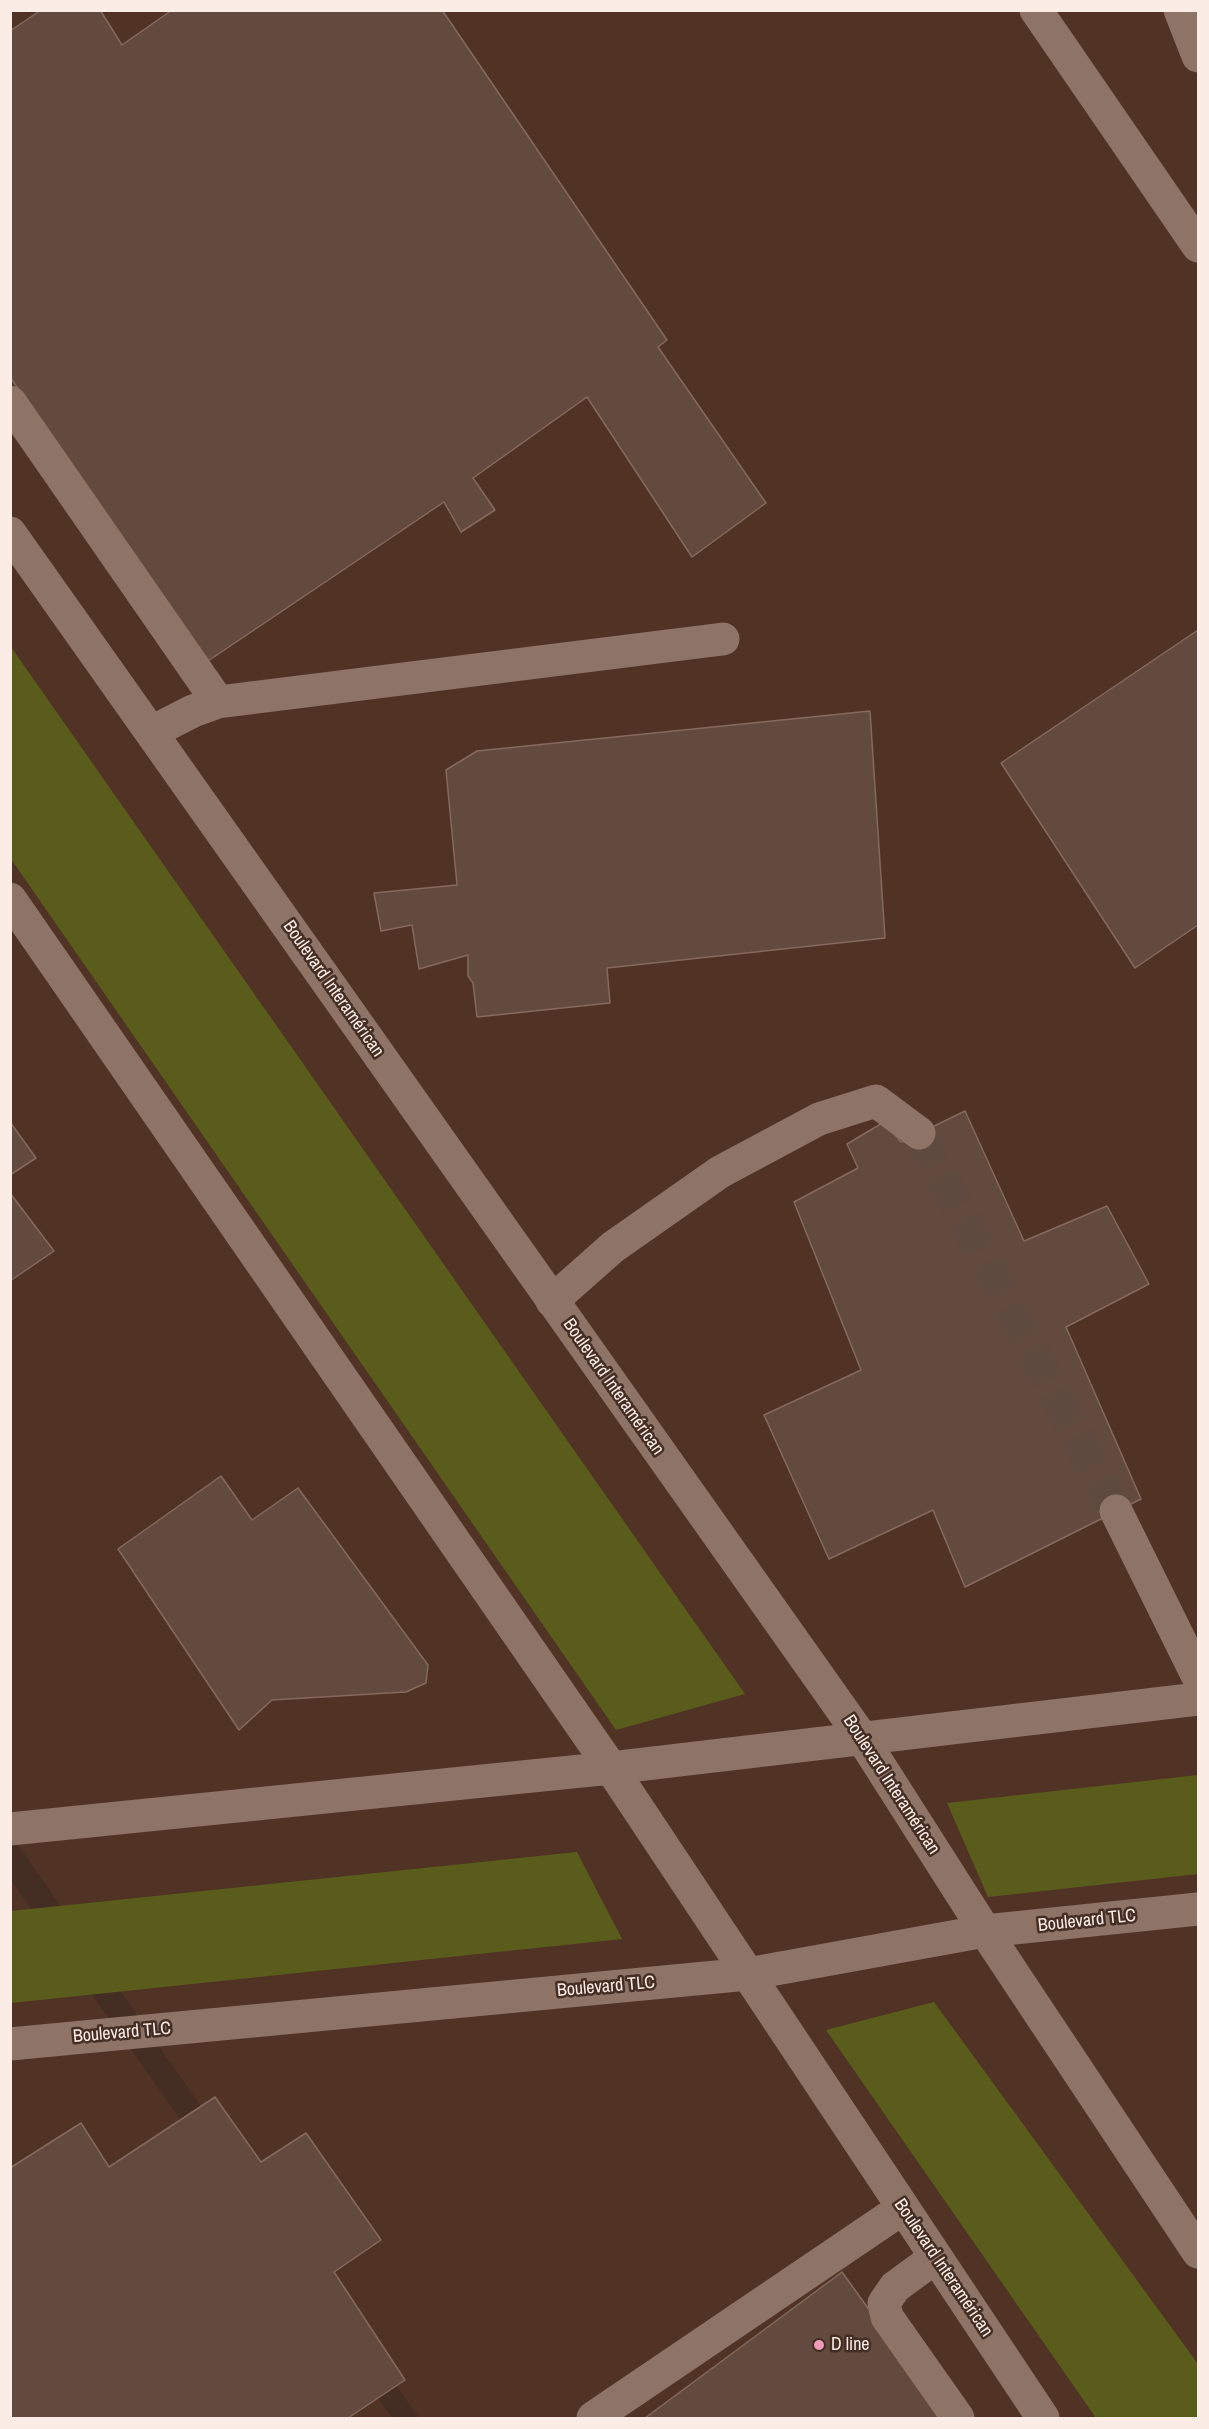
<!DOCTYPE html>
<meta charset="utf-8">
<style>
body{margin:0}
#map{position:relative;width:1209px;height:2429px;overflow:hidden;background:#442d23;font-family:"Archivo Narrow",sans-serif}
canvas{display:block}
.frame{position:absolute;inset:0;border:12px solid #fbece5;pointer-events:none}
</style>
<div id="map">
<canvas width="1209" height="2429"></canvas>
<div class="frame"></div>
</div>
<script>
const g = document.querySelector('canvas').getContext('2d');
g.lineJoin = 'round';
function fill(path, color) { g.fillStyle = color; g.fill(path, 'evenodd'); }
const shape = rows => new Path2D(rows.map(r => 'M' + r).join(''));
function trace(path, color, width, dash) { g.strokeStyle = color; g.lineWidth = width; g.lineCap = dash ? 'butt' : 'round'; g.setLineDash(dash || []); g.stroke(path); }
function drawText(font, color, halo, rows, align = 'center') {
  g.font = font + ' "Archivo Narrow",sans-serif'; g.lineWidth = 5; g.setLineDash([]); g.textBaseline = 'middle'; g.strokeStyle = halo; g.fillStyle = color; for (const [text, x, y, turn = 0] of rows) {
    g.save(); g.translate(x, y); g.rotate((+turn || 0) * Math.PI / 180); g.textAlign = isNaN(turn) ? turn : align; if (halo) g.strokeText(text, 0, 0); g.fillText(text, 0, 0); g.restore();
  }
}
fill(shape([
 [10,11,1198,11,1198,2418,419,2418,11,1835],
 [11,1880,392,2418,11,2418]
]), '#513326');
fill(shape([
 [10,647,11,647,745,1694,616,1730,11,859],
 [1198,1775,1198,1874,988,1897,947,1803],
 [577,1852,622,1939,11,2003,11,1911],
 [934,2002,1198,2364,1198,2418,1096,2418,826,2030]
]), '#595c1a');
const building = shape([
 [41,10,100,10,122,45,172,10,442,10,667,340,658,347,766,503,692,557,587,397,473,478,495,510,461,532,444,502,205,663,10,377,10,31,41,10],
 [1198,630,1198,925,1135,968,1001,763,1198,630],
 [870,711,885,938,607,968,610,1003,477,1017,473,983,468,976,468,955,419,969,412,925,381,931,374,893,457,885,446,770,477,751,870,711],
 [965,1111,1024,1241,1107,1206,1149,1284,1066,1327,1141,1499,965,1587,933,1510,829,1559,764,1415,861,1370,794,1202,858,1168,847,1144,884,1122,901,1142,965,1111],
 [10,1122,36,1158,10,1175,10,1122],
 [10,1193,54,1251,10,1281,10,1193],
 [221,1476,252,1520,298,1488,428,1665,426,1683,406,1692,272,1700,239,1730,118,1549,221,1476],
 [215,2097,261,2162,306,2133,381,2240,334,2272,405,2380,348,2418,10,2418,10,2168,81,2123,109,2167,215,2097],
 [842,2272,947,2418,645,2418,842,2272]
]);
fill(building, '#634a3f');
trace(building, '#84695e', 1.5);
trace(shape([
 [919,1133,1116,1511]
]), '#5f4a40', 33, [33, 16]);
trace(shape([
 [1036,10,1198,246],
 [1180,10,1198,56],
 [10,402,218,702],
 [10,533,862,1738,985,1931,1198,2252],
 [152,732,193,711,218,702,723,639],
 [10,899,611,1768,1043,2418],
 [552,1301,613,1247,720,1172,819,1119,876,1101,919,1133],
 [1116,1511,1198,1677],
 [10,1829,611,1768,1198,1699],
 [10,2044,748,1974,985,1931,1198,1909],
 [936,2257,895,2287,884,2303,887,2317,958,2418],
 [593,2418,903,2208]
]), '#8e7367', 33);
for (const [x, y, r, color] of [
 [819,2345,6,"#ef9ab8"]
]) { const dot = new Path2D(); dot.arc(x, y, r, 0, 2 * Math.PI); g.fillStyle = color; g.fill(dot); trace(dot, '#442d23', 2); }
drawText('18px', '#fbece5', '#442d23', [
 ["Boulevard Interamérican",333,989,55],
 ["Boulevard Interamérican",613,1387,55],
 ["Boulevard Interamérican",891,1785,57],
 ["Boulevard TLC",1087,1921,-6],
 ["Boulevard TLC",606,1987,-5],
 ["Boulevard TLC",122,2033,-5],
 ["Boulevard Interamérican",943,2268,56]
]);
drawText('18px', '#fbece5', '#442d23', [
 ["D line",831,2345]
], 'left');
</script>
